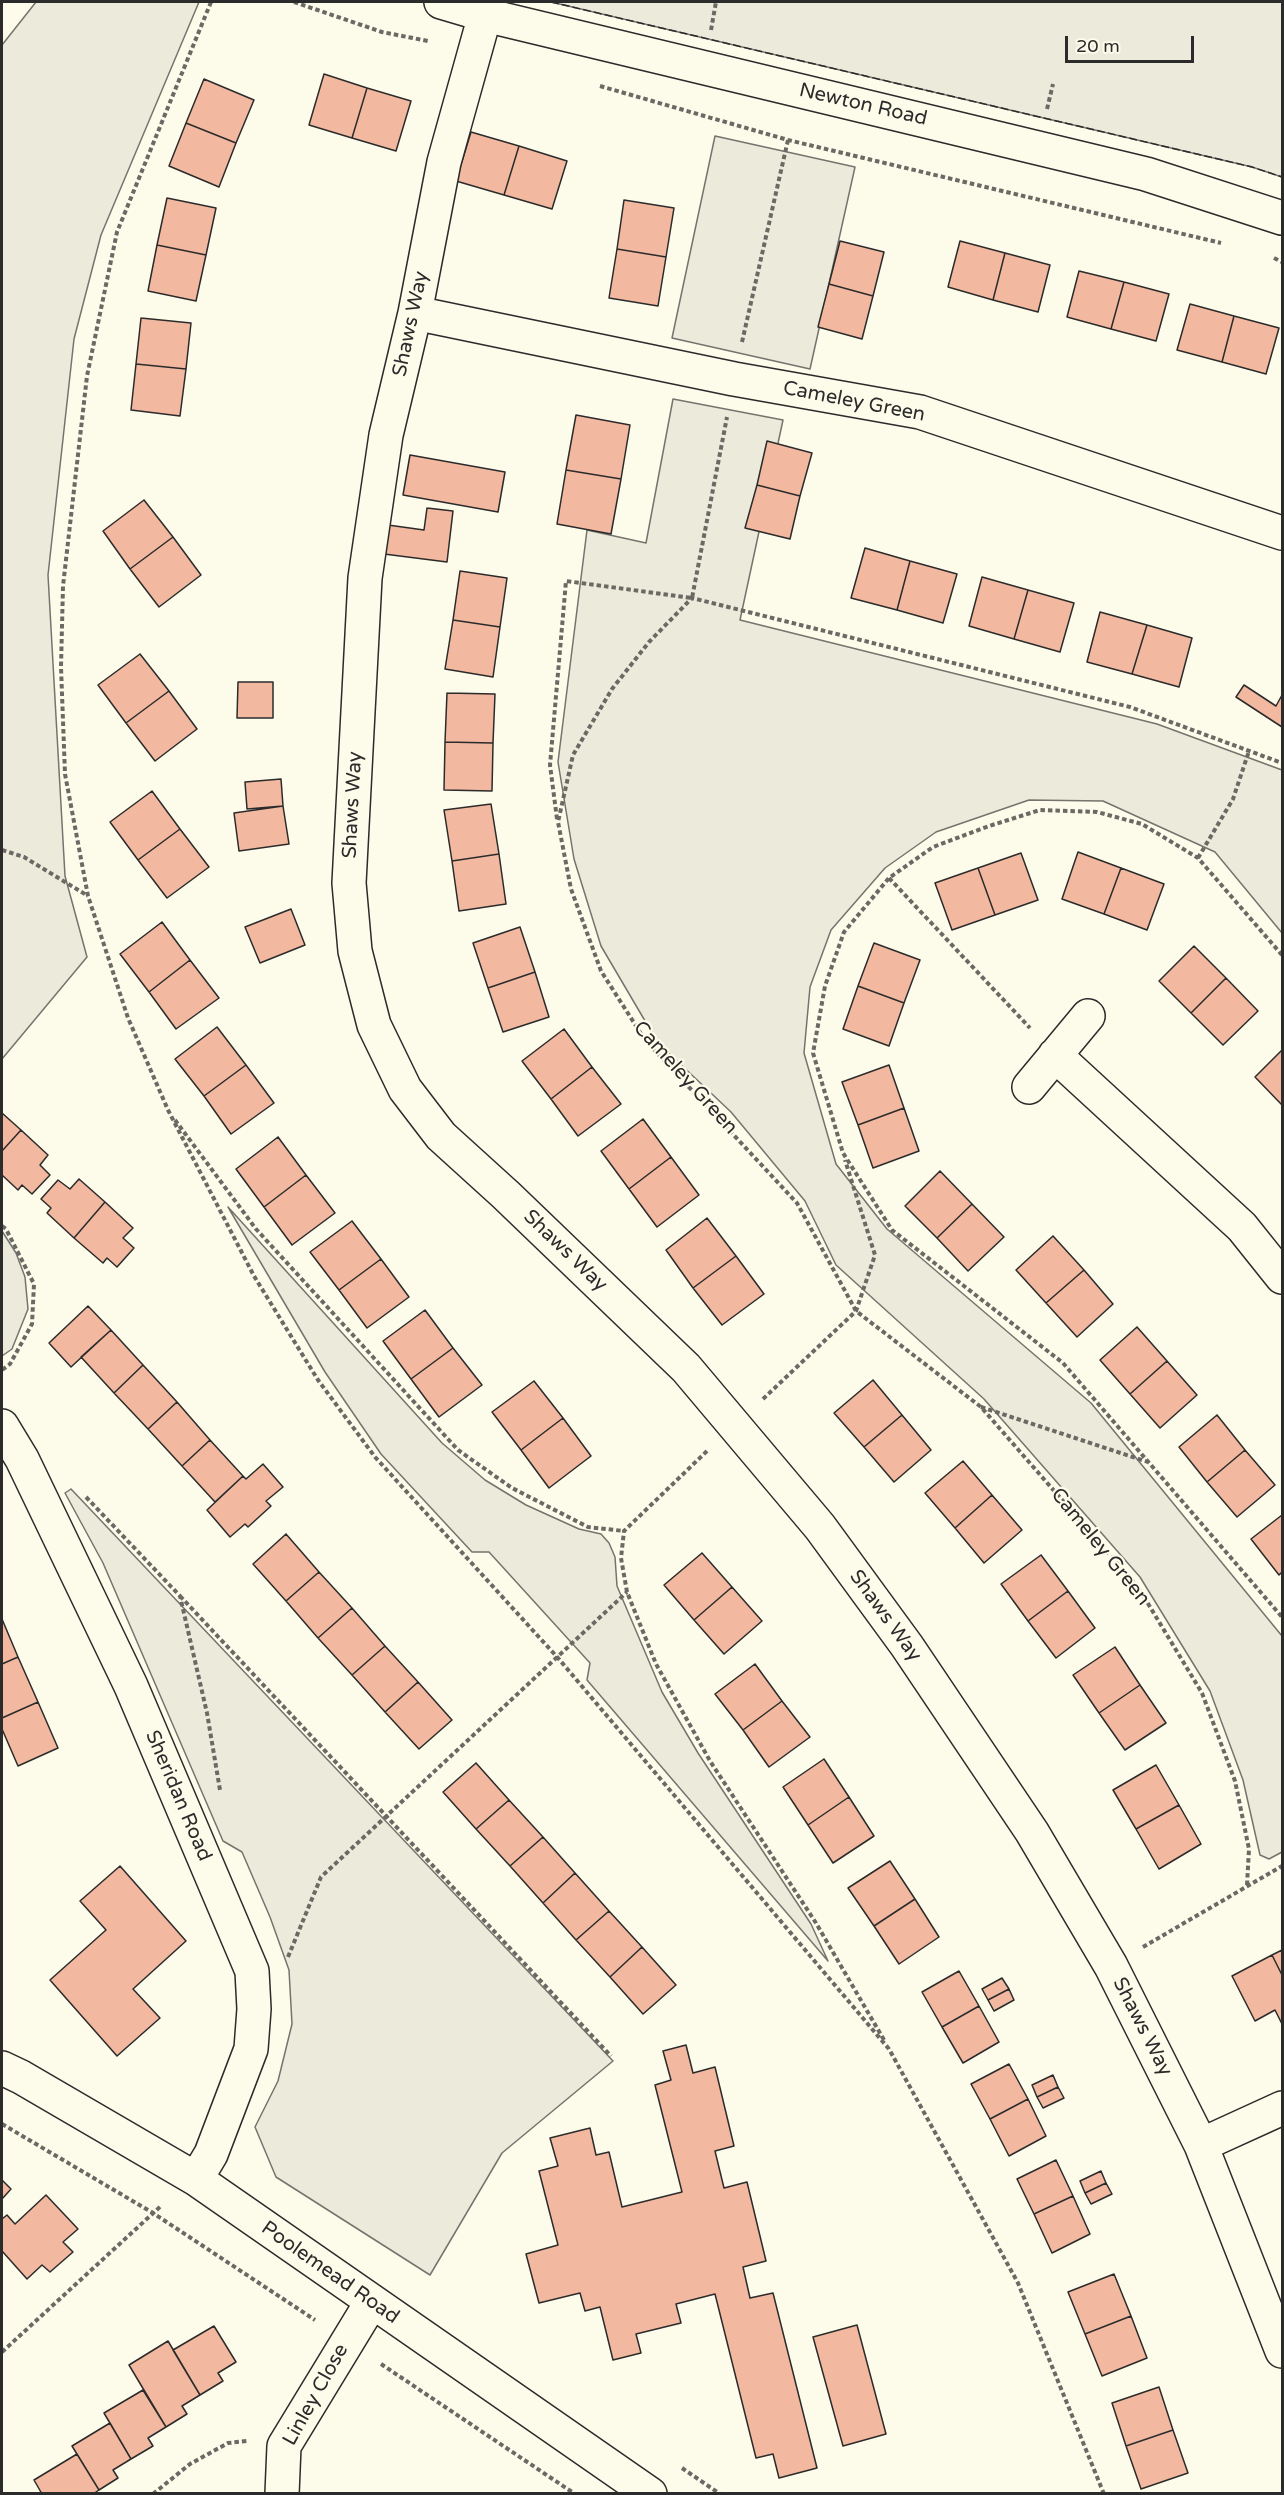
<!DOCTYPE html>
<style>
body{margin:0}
#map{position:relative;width:1284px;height:2495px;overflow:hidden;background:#fdfbea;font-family:"Varela Round",sans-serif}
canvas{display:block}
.frame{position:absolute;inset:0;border:3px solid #2b2b2b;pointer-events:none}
.scale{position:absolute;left:1065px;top:36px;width:129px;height:27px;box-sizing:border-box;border:3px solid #2b2b2b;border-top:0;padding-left:8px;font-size:18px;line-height:21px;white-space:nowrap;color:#2b2b2b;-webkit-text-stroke:4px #fdfbea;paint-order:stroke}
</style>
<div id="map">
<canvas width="1284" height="2495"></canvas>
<div class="frame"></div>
<div class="scale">20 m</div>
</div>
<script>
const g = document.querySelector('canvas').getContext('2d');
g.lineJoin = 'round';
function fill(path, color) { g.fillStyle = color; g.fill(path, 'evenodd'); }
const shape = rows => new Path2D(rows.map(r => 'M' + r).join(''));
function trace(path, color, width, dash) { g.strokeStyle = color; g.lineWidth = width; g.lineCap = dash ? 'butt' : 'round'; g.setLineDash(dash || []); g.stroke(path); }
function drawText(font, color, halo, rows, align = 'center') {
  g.font = font + ' "Varela Round",sans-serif'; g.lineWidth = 4.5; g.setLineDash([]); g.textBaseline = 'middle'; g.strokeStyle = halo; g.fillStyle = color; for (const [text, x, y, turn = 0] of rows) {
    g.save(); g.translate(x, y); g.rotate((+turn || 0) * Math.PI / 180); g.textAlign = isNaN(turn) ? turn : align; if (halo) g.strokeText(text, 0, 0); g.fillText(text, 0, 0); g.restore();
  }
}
const green = shape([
 [36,2,199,2,101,235,74,339,48,575,65,876,87,957,2,1059,2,45,36,2],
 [551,2,1282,2,1282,177,1252,167,551,2],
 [715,136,855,167,810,369,672,338,715,136],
 [673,399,783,420,740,620,1157,724,1282,770,1282,933,1215,852,1103,801,1029,800,936,832,885,868,831,930,810,987,804,1053,836,1164,887,1229,1091,1403,1282,1636,1282,1852,1269,1859,1260,1855,1243,1780,1210,1691,1140,1577,984,1399,836,1265,805,1201,731,1112,658,1043,601,946,574,859,558,762,587,530,646,543,673,399],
 [228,1207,442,1443,485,1480,526,1505,579,1529,601,1534,609,1543,615,1557,617,1586,662,1692,698,1753,811,1924,828,1961,587,1680,590,1663,489,1552,472,1552,381,1454,325,1372,228,1207],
 [2,1231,16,1253,25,1277,28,1309,12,1349,2,1356,2,1231],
 [71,1489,613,2061,502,2153,430,2275,276,2177,255,2127,278,2081,292,2024,289,1970,270,1917,242,1852,223,1841,103,1563,65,1493,71,1489]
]);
fill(green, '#ecebdb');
trace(green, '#74746e', 1.5);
const building = shape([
 [324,74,367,88,352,138,309,125,324,74],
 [204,79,254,100,236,143,186,123,204,79],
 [367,88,411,101,396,151,352,138,367,88],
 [186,123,236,143,219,187,169,166,186,123],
 [471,132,519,146,504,195,456,181,471,132],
 [519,146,567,161,552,209,504,195,519,146],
 [167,198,216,208,206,255,157,245,167,198],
 [624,200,674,208,666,257,617,249,624,200],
 [840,241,884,252,873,296,829,284,840,241],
 [960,241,1005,253,993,300,948,287,960,241],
 [157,245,206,255,196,301,148,291,157,245],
 [617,249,666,257,658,306,609,298,617,249],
 [1005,253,1050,265,1038,312,993,300,1005,253],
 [1079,271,1124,282,1111,329,1067,317,1079,271],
 [1124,282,1169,294,1156,341,1111,329,1124,282],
 [829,284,873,296,862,339,818,327,829,284],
 [1190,304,1234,316,1222,362,1177,350,1190,304],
 [1234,316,1279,328,1266,374,1222,362,1234,316],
 [141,318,191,323,186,369,136,364,141,318],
 [136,364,186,369,180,416,131,410,136,364],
 [576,415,630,425,621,479,566,470,576,415],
 [767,441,812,453,800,496,757,485,767,441],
 [410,455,505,472,498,512,403,495,410,455],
 [566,470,621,479,611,534,557,524,566,470],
 [757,485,800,496,790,539,745,528,757,485],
 [144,500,173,537,130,569,103,531,144,500],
 [427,508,453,511,447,562,384,554,388,525,424,530,427,508],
 [173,537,201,575,159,607,130,569,173,537],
 [865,548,910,561,897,610,851,598,865,548],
 [910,561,957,574,943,623,897,610,910,561],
 [460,571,507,578,500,627,453,620,460,571],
 [982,577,1028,590,1014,639,969,626,982,577],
 [1028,590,1074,603,1060,652,1014,639,1028,590],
 [1100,612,1147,625,1132,674,1087,662,1100,612],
 [453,620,500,627,493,677,445,669,453,620],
 [1147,625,1192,638,1179,687,1132,674,1147,625],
 [140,654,169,691,126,723,98,685,140,654],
 [238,682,273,682,273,718,237,718,238,682],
 [1244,685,1276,706,1282,695,1282,727,1236,697,1244,685],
 [169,691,197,729,155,761,126,723,169,691],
 [447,693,495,694,493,743,445,742,447,693],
 [445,742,493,743,492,791,444,790,445,742],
 [281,779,283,806,247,809,245,782,281,779],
 [152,791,180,829,138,860,110,822,152,791],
 [491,804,499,854,452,861,444,810,491,804],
 [283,806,289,844,239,851,234,813,283,806],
 [180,829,209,867,167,898,138,860,180,829],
 [1078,852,1121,868,1104,914,1062,899,1078,852],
 [1021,853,1038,900,995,915,978,868,1021,853],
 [499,854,506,904,459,911,452,861,499,854],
 [978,868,995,915,952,930,935,883,978,868],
 [1121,868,1164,884,1147,930,1104,914,1121,868],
 [291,909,305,945,260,963,245,927,291,909],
 [162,922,190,960,149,992,120,954,162,922],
 [520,927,535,972,488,988,473,943,520,927],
 [874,943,920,960,904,1003,858,986,874,943],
 [1194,946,1226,978,1191,1013,1159,981,1194,946],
 [190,960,219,998,176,1029,149,992,190,960],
 [535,972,549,1017,503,1032,488,988,535,972],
 [1226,978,1258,1011,1223,1045,1191,1013,1226,978],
 [858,986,904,1003,889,1046,843,1029,858,986],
 [217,1027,246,1065,204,1096,175,1059,217,1027],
 [564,1029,592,1067,551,1099,522,1061,564,1029],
 [1282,1050,1282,1105,1255,1077,1282,1050],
 [246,1065,274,1103,231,1134,204,1096,246,1065],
 [889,1065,904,1108,858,1125,842,1082,889,1065],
 [592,1067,621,1104,578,1136,551,1099,592,1067],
 [904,1108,919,1151,873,1168,858,1125,904,1108],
 [2,1113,21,1130,2,1151,2,1113],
 [643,1119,671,1157,629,1189,601,1151,643,1119],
 [21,1130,48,1155,40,1165,50,1175,32,1194,22,1185,18,1190,2,1175,2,1151,21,1130],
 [278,1137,306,1175,264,1207,236,1169,278,1137],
 [671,1157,699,1195,657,1227,629,1189,671,1157],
 [940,1171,972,1204,937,1238,905,1206,940,1171],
 [306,1175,335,1213,292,1245,264,1207,306,1175],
 [79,1179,105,1202,74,1238,47,1213,51,1208,41,1199,58,1180,70,1189,79,1179],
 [105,1202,133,1228,123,1238,134,1248,117,1267,107,1258,103,1263,74,1238,105,1202],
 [972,1204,1004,1237,968,1271,937,1238,972,1204],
 [707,1218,736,1256,693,1288,666,1250,707,1218],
 [352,1221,381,1259,339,1290,310,1252,352,1221],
 [1053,1236,1084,1270,1046,1303,1016,1270,1053,1236],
 [736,1256,764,1294,722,1325,693,1288,736,1256],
 [381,1259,409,1297,367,1328,339,1290,381,1259],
 [1084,1270,1113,1304,1077,1337,1046,1303,1084,1270],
 [88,1306,111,1330,71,1367,49,1343,88,1306],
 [425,1310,453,1348,411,1379,383,1341,425,1310],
 [1137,1327,1167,1361,1130,1394,1100,1360,1137,1327],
 [111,1330,143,1365,114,1393,81,1357,111,1330],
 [453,1348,482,1385,439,1417,411,1379,453,1348],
 [1167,1361,1197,1395,1160,1428,1130,1394,1167,1361],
 [143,1365,177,1402,148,1429,114,1393,143,1365],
 [873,1380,902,1415,864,1447,834,1413,873,1380],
 [534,1381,563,1418,521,1450,492,1412,534,1381],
 [177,1402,210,1440,182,1466,148,1429,177,1402],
 [902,1415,931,1450,894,1482,864,1447,902,1415],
 [1217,1415,1245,1450,1207,1482,1179,1447,1217,1415],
 [563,1418,591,1456,549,1488,521,1450,563,1418],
 [210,1440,243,1476,215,1502,182,1466,210,1440],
 [1245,1450,1275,1485,1237,1517,1207,1482,1245,1450],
 [963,1461,992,1495,955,1528,925,1493,963,1461],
 [263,1464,283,1487,266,1501,271,1506,248,1527,245,1524,230,1537,207,1510,243,1476,246,1479,263,1464],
 [992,1495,1022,1530,984,1563,955,1528,992,1495],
 [1282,1515,1282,1572,1279,1575,1251,1539,1282,1515],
 [286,1534,319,1572,286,1601,253,1564,286,1534],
 [702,1553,732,1587,694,1620,664,1585,702,1553],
 [1041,1555,1068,1591,1028,1621,1001,1584,1041,1555],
 [319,1572,352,1608,318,1638,286,1601,319,1572],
 [732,1587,762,1621,724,1654,694,1620,732,1587],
 [1068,1591,1095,1628,1056,1658,1028,1621,1068,1591],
 [352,1608,385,1646,352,1675,318,1638,352,1608],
 [2,1619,18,1657,2,1664,2,1619],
 [385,1646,418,1682,385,1712,352,1675,385,1646],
 [1115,1647,1140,1685,1099,1713,1073,1675,1115,1647],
 [18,1657,38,1702,2,1718,2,1664,18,1657],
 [755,1664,782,1701,743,1730,715,1694,755,1664],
 [418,1682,452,1720,419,1749,385,1712,418,1682],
 [1140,1685,1166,1723,1125,1750,1099,1713,1140,1685],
 [782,1701,810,1737,769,1767,743,1730,782,1701],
 [38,1702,58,1748,18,1766,2,1729,2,1718,38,1702],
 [824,1759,849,1797,808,1825,783,1787,824,1759],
 [476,1763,509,1800,476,1829,443,1792,476,1763],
 [1156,1765,1179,1805,1136,1829,1113,1790,1156,1765],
 [849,1797,874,1836,833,1863,808,1825,849,1797],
 [509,1800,543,1837,510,1866,476,1829,509,1800],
 [1179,1805,1201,1844,1159,1869,1136,1829,1179,1805],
 [543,1837,575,1873,543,1903,510,1866,543,1837],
 [890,1861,915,1899,874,1926,848,1888,890,1861],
 [120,1866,186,1941,133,1989,160,2018,117,2056,50,1980,106,1930,80,1901,120,1866],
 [575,1873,609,1911,576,1940,543,1903,575,1873],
 [915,1899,939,1937,899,1964,874,1926,915,1899],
 [609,1911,642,1947,610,1977,576,1940,609,1911],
 [642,1947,676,1985,643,2014,610,1977,642,1947],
 [1282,1950,1282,1975,1272,1955,1282,1950],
 [1272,1955,1282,1975,1282,2024,1275,2010,1255,2021,1232,1976,1272,1955],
 [959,1971,979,2006,942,2027,922,1992,959,1971],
 [1002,1978,1009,1989,988,2000,982,1989,1002,1978],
 [1009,1989,1014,2000,994,2011,988,2000,1009,1989],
 [979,2006,999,2042,963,2063,942,2027,979,2006],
 [686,2045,693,2073,715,2067,734,2146,715,2151,724,2188,747,2182,766,2261,743,2267,750,2298,773,2293,817,2468,779,2478,773,2454,756,2458,715,2294,676,2304,681,2323,636,2334,641,2353,613,2360,600,2307,585,2311,580,2293,539,2303,526,2254,558,2245,539,2171,558,2166,550,2138,590,2128,596,2155,609,2152,622,2207,682,2192,655,2085,671,2080,663,2051,686,2045],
 [1009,2064,1028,2099,990,2119,971,2084,1009,2064],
 [1053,2075,1058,2087,1037,2097,1032,2085,1053,2075],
 [1058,2087,1064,2098,1043,2108,1037,2097,1058,2087],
 [1028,2099,1046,2136,1009,2156,990,2119,1028,2099],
 [1056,2160,1073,2196,1034,2214,1017,2179,1056,2160],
 [1101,2171,1106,2183,1085,2193,1080,2181,1101,2171],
 [2,2180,11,2189,2,2199,2,2180],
 [1106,2183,1112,2194,1091,2204,1085,2193,1106,2183],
 [46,2195,78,2229,63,2242,73,2252,50,2272,42,2265,27,2279,2,2251,2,2219,7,2215,15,2224,46,2195],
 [1073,2196,1090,2234,1052,2253,1034,2214,1073,2196],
 [1114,2274,1131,2316,1085,2334,1068,2292,1114,2274],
 [1131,2316,1147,2358,1102,2376,1085,2334,1131,2316],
 [857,2325,886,2434,843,2446,813,2337,857,2325],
 [214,2326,236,2362,218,2373,223,2381,200,2395,173,2350,214,2326],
 [168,2341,200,2395,182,2406,187,2414,166,2427,129,2365,168,2341],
 [1159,2387,1173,2430,1126,2446,1112,2403,1159,2387],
 [143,2390,166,2427,148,2438,153,2446,131,2459,104,2413,143,2390],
 [110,2423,131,2459,113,2470,118,2478,99,2490,72,2446,110,2423],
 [1173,2430,1188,2473,1141,2489,1126,2446,1173,2430],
 [77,2454,99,2490,93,2494,42,2494,34,2480,77,2454]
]);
fill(building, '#f2b8a0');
trace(building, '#2b2b2b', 1.5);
const minor = shape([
 [485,15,444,162,415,313,386,435,365,578,349,883,355,951,374,1025,405,1089,441,1136,506,1195,686,1368,820,1527,907,1646,1032,1832,1111,1966,1201,2145,1282,2351],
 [415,313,734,379,920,412,1282,533],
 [1055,1055,1242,1227,1282,1277],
 [1029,1087,1088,1016],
 [2,1426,22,1459,131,1686,252,1971,254,2009,251,2049,211,2154,196,2179],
 [2,2068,21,2077,196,2179,650,2494],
 [1201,2145,1282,2108],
 [282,2494,284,2446,371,2303]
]);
const tertiary = shape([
 [441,2,485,15,1146,174,1282,218]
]);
trace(minor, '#2b2b2b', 36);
trace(tertiary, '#2b2b2b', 36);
trace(shape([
 [211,2,117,232,87,376,63,586,61,667,65,774,88,896,128,1018,168,1110,254,1276,318,1380,375,1457,558,1658,889,2049,1018,2283,1104,2494],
 [294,2,382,32,428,41],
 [711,30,716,2],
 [600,86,788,140,1221,243],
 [1047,109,1053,84],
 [1274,258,1282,262],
 [742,342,788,140],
 [557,819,550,765,566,581,692,598,727,417],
 [2,850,24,857,88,896],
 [1198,858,1233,799,1249,751],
 [889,878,1030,1028],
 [1282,955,1198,858,1142,824,1097,812,1040,810,989,826,933,847,889,878,844,932,825,986,813,1053,843,1153,892,1230,1063,1363,1282,1617],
 [175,1120,256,1229,458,1450,512,1488,588,1527,624,1531],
 [2,1226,6,1229,34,1284,32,1324,10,1364,2,1370],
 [763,1399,856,1311,875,1255,845,1160],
 [981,1407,1151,1463],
 [707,1451,624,1531,621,1558,627,1592,656,1664,710,1761,816,1923,884,2040],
 [86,1497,180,1596,207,1713,220,1790],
 [180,1596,611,2056],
 [1247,1885,1249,1849,1235,1781,1202,1693,1138,1587,981,1407,856,1311,797,1203,645,1040,601,971,571,889,558,822,573,755,612,689,649,642,692,598,1130,707,1282,763],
 [1143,1947,1282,1866],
 [288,1957,321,1877,627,1592],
 [2,2124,153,2213,315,2320],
 [2,2352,162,2205],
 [381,2364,575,2494],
 [682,2468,720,2494],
 [153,2494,190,2464,228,2443,247,2441]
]), '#6a6964', 4, [4.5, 3]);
trace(minor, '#fdfbea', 33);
trace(tertiary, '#fdfbea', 33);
trace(shape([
 [551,2,1252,167,1282,177]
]), '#2b2b2b', 1.5, [8, 3]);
drawText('20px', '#2b2b2b', '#fdfbea', [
 ["Newton Road",863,105,13],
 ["Shaws Way",411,324,-78],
 ["Cameley Green",854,402,11],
 ["Shaws Way",353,805,-87],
 ["Cameley Green",685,1078,48],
 ["Shaws Way",565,1251,44],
 ["Cameley Green",1100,1547,51],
 ["Shaws Way",885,1616,54],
 ["Sheridan Road",178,1796,67],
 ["Shaws Way",1142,2027,63],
 ["Poolemead Road",330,2273,35],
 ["Linley Close",316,2395,-61]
]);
</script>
